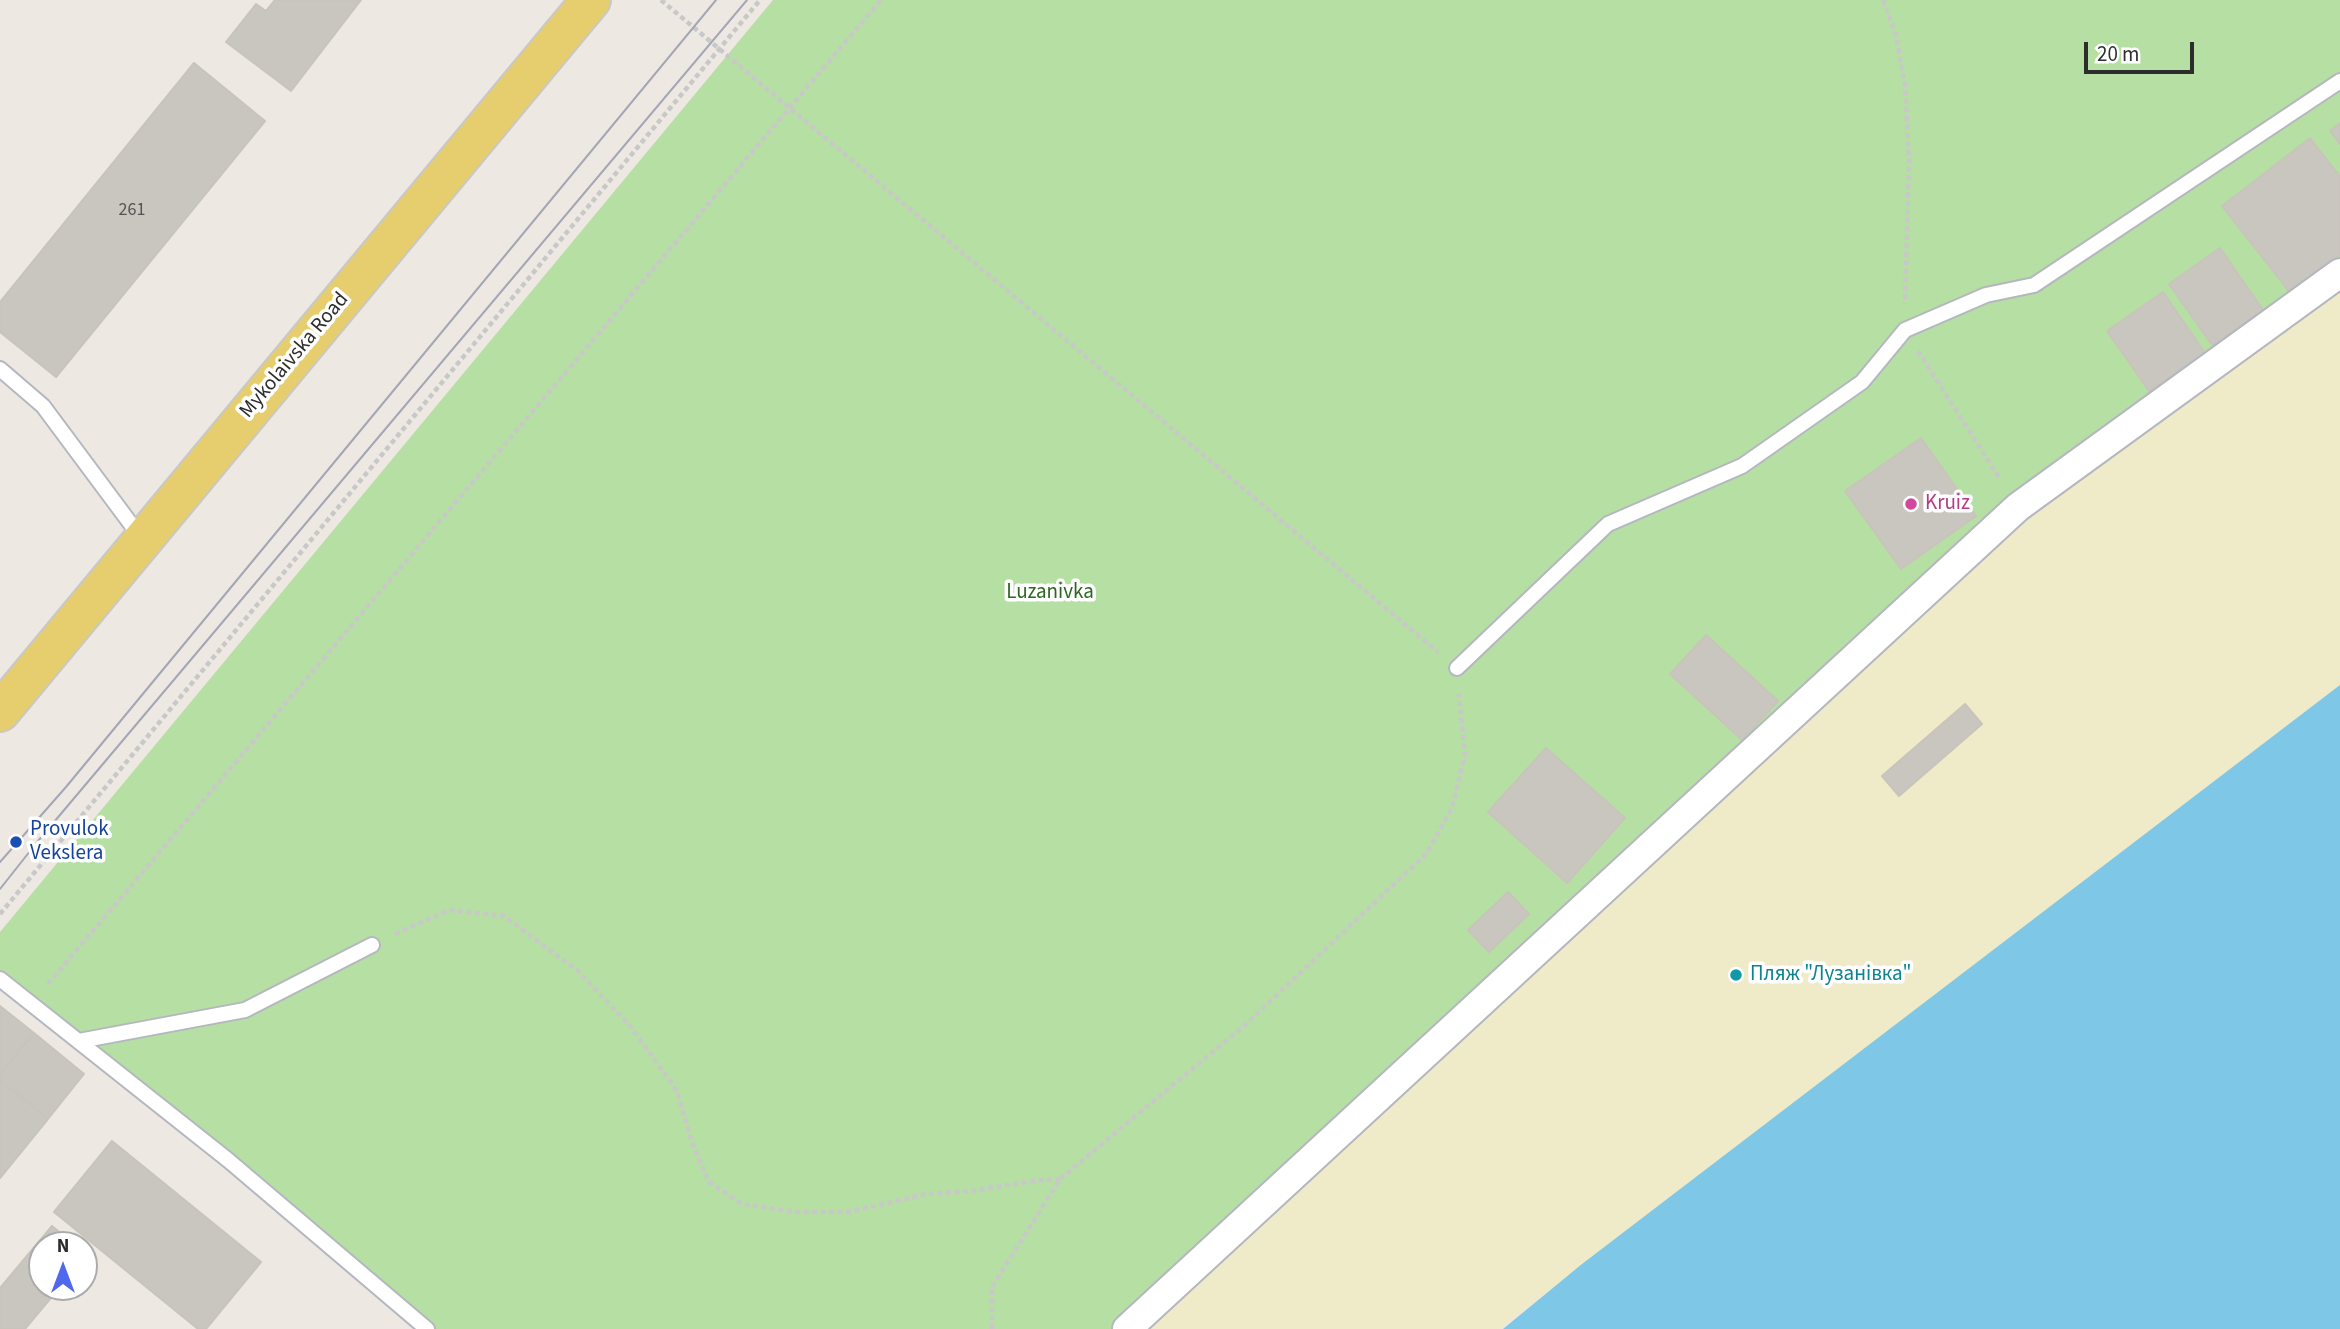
<!DOCTYPE html>
<meta charset="utf-8">
<style>
body{margin:0}
#map{position:relative;width:2340px;height:1329px;overflow:hidden;background:#ede8e1;font-family:"Source Sans 3",sans-serif}
canvas{display:block}
.north{position:absolute;left:28px;top:1231px;width:70px;height:70px;box-sizing:border-box;background:#fff;border:2px solid #ababab;border-radius:50%;rotate:0deg;font-size:19px;font-weight:700;line-height:28px;text-align:center;color:#2d2d2d}
.north::after{content:'';display:block;margin:auto;width:24px;height:32px;background:#5069ec;clip-path:polygon(50% 0,100% 100%,50% 72%,0 100%)}
.scale{position:absolute;left:2084px;top:42px;width:110px;height:32px;box-sizing:border-box;border:4px solid #2d2d2d;border-top:0;padding-left:9px;font-size:21px;line-height:24px;white-space:nowrap;color:#2d2d2d;-webkit-text-stroke:5px #fff;paint-order:stroke}
</style>
<div id="map">
<canvas width="2340" height="1329"></canvas>
<div class="north">N</div>
<div class="scale">20 m</div>
</div>
<script>
const g = document.querySelector('canvas').getContext('2d');
g.lineJoin = 'round';
function fill(path, color) { g.fillStyle = color; g.fill(path, 'evenodd'); }
const shape = rows => new Path2D(rows.map(r => 'M' + r).join(''));
function trace(path, color, width, dash) { g.strokeStyle = color; g.lineWidth = width; g.lineCap = dash ? 'butt' : 'round'; g.setLineDash(dash || []); g.stroke(path); }
function drawText(font, color, halo, rows, align = 'center') {
  g.font = font + ' "Source Sans 3",sans-serif'; g.lineWidth = 7; g.setLineDash([]); g.textBaseline = 'middle'; g.strokeStyle = halo; g.fillStyle = color; for (const [text, x, y, turn = 0] of rows) {
    g.save(); g.translate(x, y); g.rotate((+turn || 0) * Math.PI / 180); g.textAlign = isNaN(turn) ? turn : align; if (halo) g.strokeText(text, 0, 0); g.fillText(text, 0, 0); g.restore();
  }
}
fill(shape([
 [773,0,2340,0,2340,273,1127,1329,430,1329,0,976,0,932]
]), '#b6dfa3');
fill(shape([
 [2340,273,2340,685,1499,1329,1127,1329,2018,507]
]), '#efeac8');
fill(shape([
 [2340,685,2340,1329,1503,1329,1582,1264]
]), '#7ec7e6');
const building = shape([
 [275,0,361,0,291,91,226,42,256,4,266,11,275,0],
 [194,63,265,121,56,377,0,332,0,302,194,63],
 [2340,123,2340,144,2330,131,2340,123],
 [2310,138,2340,177,2340,255,2291,294,2222,206,2310,138],
 [2220,248,2263,310,2212,345,2169,284,2220,248],
 [2163,292,2205,353,2149,391,2107,331,2163,292],
 [1921,438,1976,516,1901,569,1845,491,1921,438],
 [1706,635,1778,701,1742,740,1670,674,1706,635],
 [1965,704,1982,724,1899,796,1882,776,1965,704],
 [1546,748,1625,818,1567,883,1488,812,1546,748],
 [1508,892,1529,914,1489,952,1468,930,1508,892],
 [0,1006,34,1033,0,1074,0,1006],
 [34,1033,84,1074,48,1119,0,1080,0,1074,34,1033],
 [0,1080,48,1119,0,1178,0,1080],
 [112,1141,261,1262,206,1329,198,1329,54,1212,112,1141],
 [52,1226,75,1245,42,1245,42,1287,60,1287,25,1329,0,1329,0,1288,52,1226]
]);
fill(building, '#c9c6bf');
trace(building, '#c9c4bb', 2);
const lane = shape([
 [0,369,43,406,142,539],
 [1457,668,1608,524,1742,466,1862,382,1905,330,1986,295,2034,285,2340,81],
 [0,979,228,1160,427,1329],
 [79,1041,245,1010,372,945]
]);
const street = shape([
 [1127,1329,2018,507,2340,273]
]);
const primary = shape([
 [0,712,591,0]
]);
trace(lane, '#b4b7bf', 18);
trace(street, '#b4b7bf', 32);
trace(primary, '#c8c8c8', 42);
trace(shape([
 [661,0,1438,652],
 [1883,0,1896,35,1905,85,1909,162,1905,304],
 [1918,351,2000,479],
 [0,914,760,0],
 [395,934,449,910,504,916,578,971,631,1027,677,1091,692,1143,709,1182,742,1204,796,1212,849,1212,926,1194,971,1191,1033,1181,1060,1179],
 [48,984,881,0],
 [992,1329,992,1287,1060,1179,1245,1025,1426,854,1452,808,1465,754,1459,694]
]), '#c8c8c8', 4.5, [5, 3.5]);
trace(lane, '#fff', 14);
trace(street, '#fff', 28);
trace(primary, '#e6cd6e', 38);
trace(shape([
 [0,862,66,787,716,0],
 [0,889,38,841,747,0]
]), '#a4a6b6', 2);
for (const [x, y, r, color] of [
 [1911,504,7,"#d1479c"],
 [16,842,7,"#1a4fb4"],
 [1736,975,7,"#0f9aa8"]
]) { const dot = new Path2D(); dot.arc(x, y, r, 0, 2 * Math.PI); g.fillStyle = color; g.fill(dot); trace(dot, '#fff', 2.5); }
drawText('18px', '#545352', null, [
 ["261",132,211]
]);
drawText('21px', '#2d2d2d', '#fff', [
 ["Mykolaivska Road",295,356,-50]
]);
drawText('21px', '#b23c85', '#fff', [
 ["Kruiz",1925,504]
], 'left');
drawText('21px', '#2e6622', '#fff', [
 ["Luzanivka",1050,593]
]);
drawText('21px', '#164399', '#fff', [
 ["Provulok",30,830],
 ["Vekslera",30,854]
], 'left');
drawText('21px', '#0d838f', '#fff', [
 ["Пляж \"Лузанівка\"",1750,975]
], 'left');
</script>
